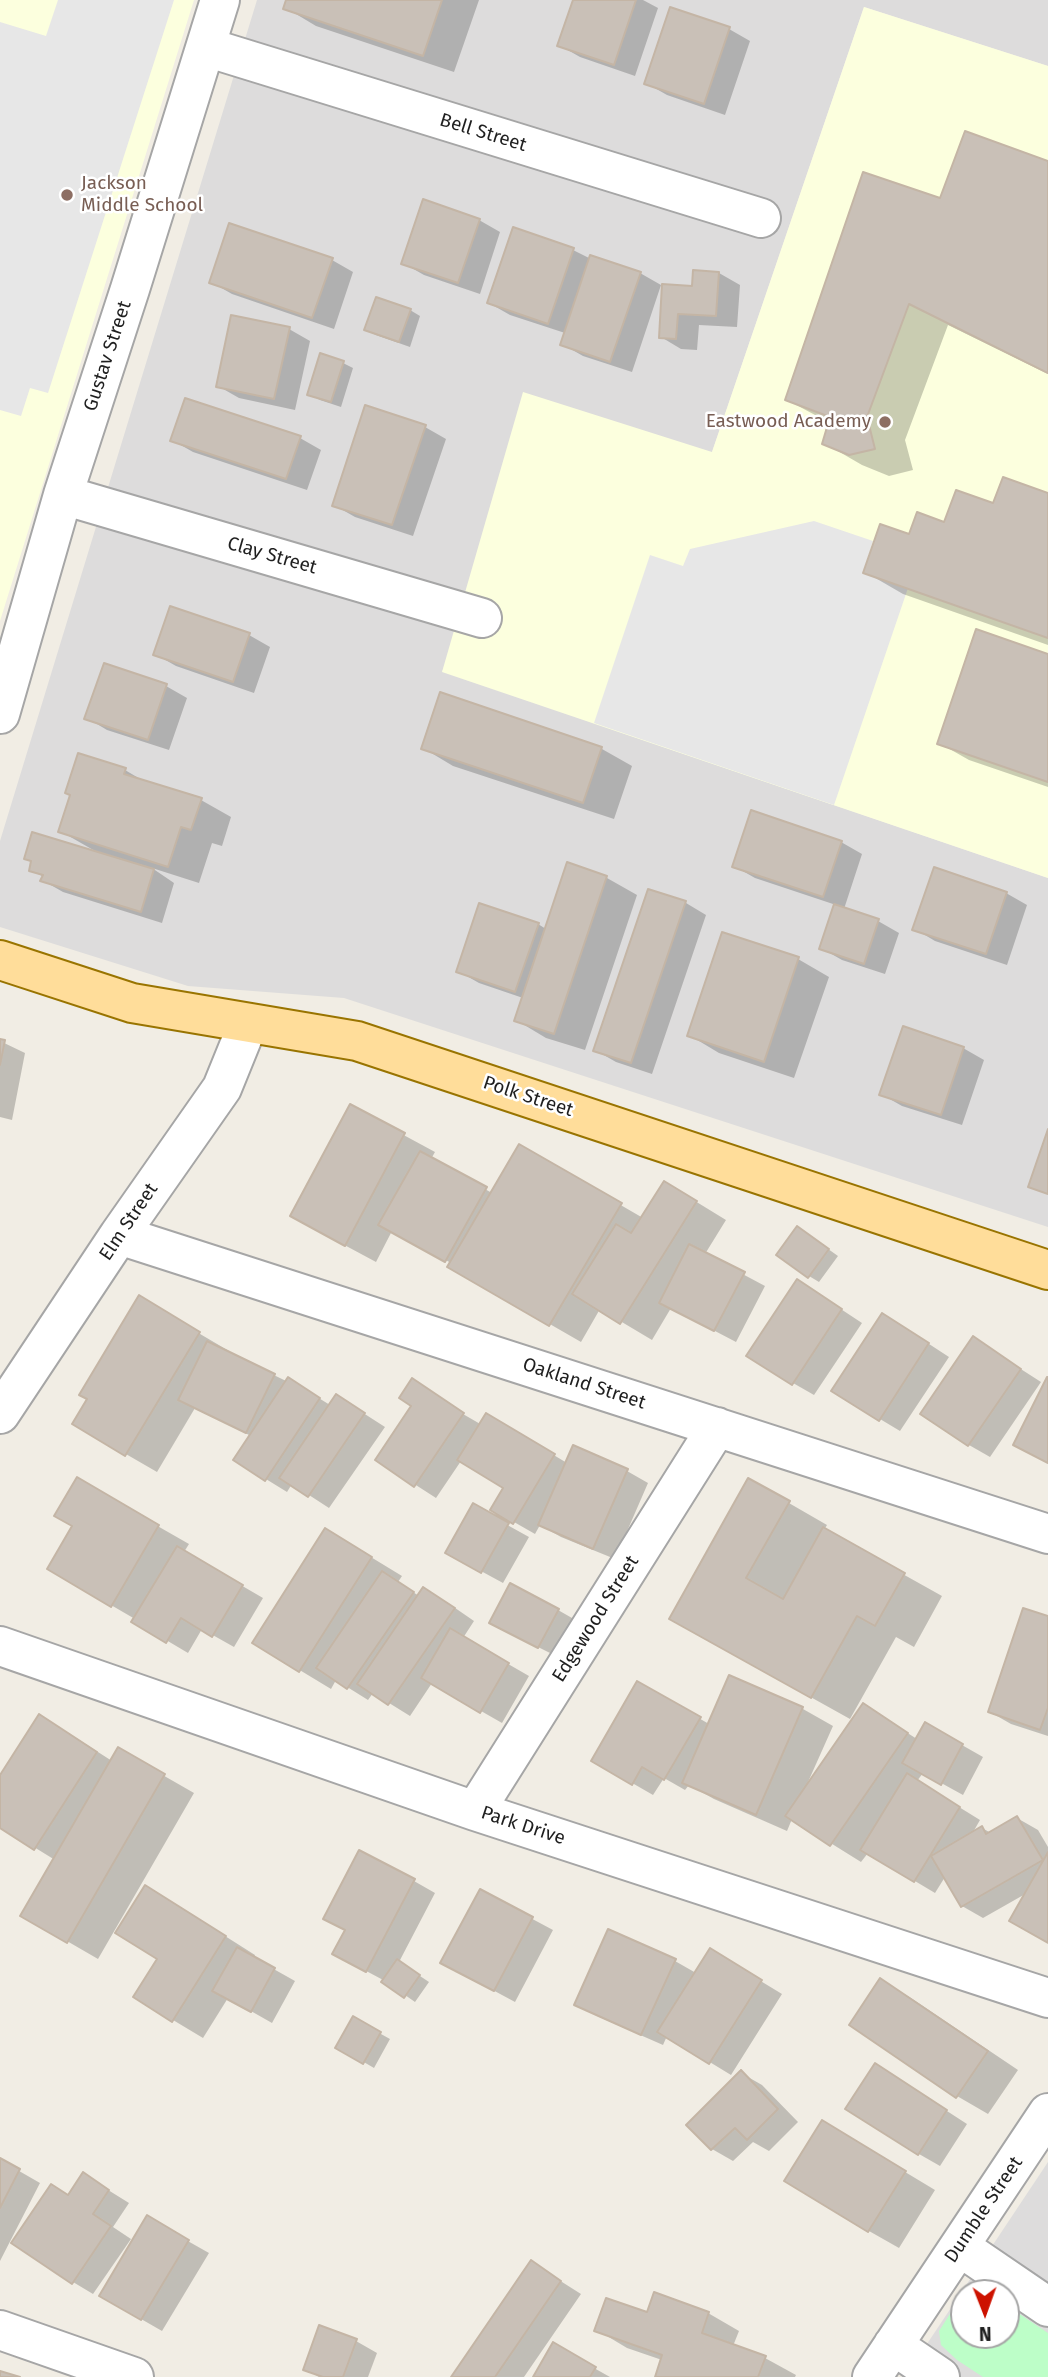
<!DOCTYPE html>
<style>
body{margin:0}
#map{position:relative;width:1048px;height:2377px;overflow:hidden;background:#f1ede4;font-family:"Fira Sans",sans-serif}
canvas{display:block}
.north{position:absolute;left:950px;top:2279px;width:70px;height:70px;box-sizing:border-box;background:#fff;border:2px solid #a5a5a5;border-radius:50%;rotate:179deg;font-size:19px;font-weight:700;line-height:28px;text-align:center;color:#1f1f1f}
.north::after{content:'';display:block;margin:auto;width:24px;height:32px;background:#cd1200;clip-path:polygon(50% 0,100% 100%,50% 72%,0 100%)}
</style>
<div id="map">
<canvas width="1048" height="2377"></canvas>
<div class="north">N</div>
</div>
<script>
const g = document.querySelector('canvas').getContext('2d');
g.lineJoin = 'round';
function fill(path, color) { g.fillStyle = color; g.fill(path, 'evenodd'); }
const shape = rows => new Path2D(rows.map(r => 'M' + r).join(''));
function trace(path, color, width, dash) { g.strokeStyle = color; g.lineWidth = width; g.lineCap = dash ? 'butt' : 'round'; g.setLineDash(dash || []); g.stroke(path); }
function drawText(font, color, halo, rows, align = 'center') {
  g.font = font + ' "Fira Sans",sans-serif'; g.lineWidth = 5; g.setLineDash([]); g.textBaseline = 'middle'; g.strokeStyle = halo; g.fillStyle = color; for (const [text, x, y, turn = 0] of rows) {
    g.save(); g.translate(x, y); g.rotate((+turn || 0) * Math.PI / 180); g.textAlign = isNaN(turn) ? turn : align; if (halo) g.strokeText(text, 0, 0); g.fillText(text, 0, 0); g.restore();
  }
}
fill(shape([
 [257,0,1048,0,1048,66,864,7,712,452,442,671,1048,878,1048,1227,344,998,188,986,0,927,0,841],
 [1048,2162,1048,2377,905,2377],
 [964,2293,1006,2293,1006,2335,964,2335]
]), '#dddcdc');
fill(shape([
 [0,0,194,0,0,621],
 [864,7,1048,66,1048,878,442,672,523,392,712,452]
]), '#fcffde');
fill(shape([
 [971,2291,987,2293,964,2293,964,2335,1006,2335,1006,2305,1048,2333,1048,2377,983,2377,957,2360,941,2345,939,2331,964,2292]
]), '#bdfec8');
fill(shape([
 [58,0,174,0,48,393,30,388,21,416,0,410,0,22,46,36],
 [814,521,873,541,863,573,908,588,834,805,594,723,650,555,683,566,690,549]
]), '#e7e7e7');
fill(shape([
 [288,0,479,0,454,72,316,26,286,8],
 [575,0,643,0,658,8,635,76,580,57,559,45],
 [729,29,750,41,725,115,667,95,646,83],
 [1048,162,1048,374,948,325,905,440,913,470,889,476,862,465,824,443,830,423,787,400],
 [479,220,500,232,480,294,424,275,403,263],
 [573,250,591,259,640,273,661,285,632,372,583,356,562,344,565,333,510,315,489,303],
 [332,260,353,272,334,329,232,294,211,282],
 [719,273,740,285,737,327,699,325,697,350,681,349,661,337,694,288],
 [410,310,420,316,410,347,376,335,366,330],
 [289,329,310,341,295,410,239,398,218,386],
 [343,363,353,368,341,407,320,400,309,394],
 [425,427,446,439,413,536,355,517,334,505],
 [300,438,321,450,307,490,193,452,172,440],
 [1048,494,1048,645,903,594,865,572,910,536,994,505],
 [249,635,270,647,254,693,176,666,155,654],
 [1048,656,1048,787,969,760,939,743],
 [166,686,187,698,169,750,107,730,87,718],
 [441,694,602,749,632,766,614,819,453,766,423,748],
 [125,770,147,783,201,800,231,817,222,846,212,843,199,883,152,868,174,883,162,923,63,892,42,880,44,877,31,870,95,851,60,831],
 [841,842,862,854,844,909,878,921,899,933,885,974,842,960,821,948,836,905,755,878,734,866],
 [568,865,607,878,637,895,585,1050,546,1038,516,1020,523,998,479,983,458,971,538,924,546,929],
 [649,891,686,903,706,915,652,1074,616,1062,595,1050],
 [1006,893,1027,905,1007,965,935,941,915,929],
 [798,959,829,977,794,1078,719,1053,689,1035],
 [0,1041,25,1053,12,1120,0,1117],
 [963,1048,984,1060,962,1125,902,1106,881,1094],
 [350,1106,435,1152,431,1159,492,1193,519,1146,643,1218,695,1201,726,1220,705,1254,765,1286,736,1342,671,1308,652,1340,600,1309,581,1342,449,1266,451,1263,392,1231,376,1262,322,1233],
 [807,1234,838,1256,819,1282,809,1276],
 [818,1294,862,1323,814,1395,793,1383],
 [139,1298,229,1351,228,1353,309,1392,330,1405,357,1409,385,1427,329,1508,292,1484,287,1492,235,1460,251,1436,195,1408,157,1472,74,1424,89,1399],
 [903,1327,949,1357,900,1431,880,1419],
 [974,1339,1041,1382,990,1457,969,1445],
 [434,1393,457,1408,456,1410,482,1425,487,1415,567,1463,627,1471,648,1483,615,1559,561,1537,540,1525,535,1534,493,1510,506,1488,461,1461,436,1498,377,1460],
 [77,1480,189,1544,184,1552,263,1598,234,1647,202,1629,188,1653,134,1621,135,1619,49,1569,74,1526],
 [749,1480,827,1525,824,1530,942,1596,914,1647,896,1637,850,1719,710,1641],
 [473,1506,529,1537,503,1583,468,1564],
 [356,1548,402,1576,398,1582,419,1596,445,1601,474,1621,463,1638,529,1676,502,1723,432,1683,410,1716,373,1693,368,1700,336,1680,331,1689,255,1643],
 [558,1610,579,1622,560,1658,512,1634],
 [1048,1618,1048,1736,1011,1724,990,1712],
 [730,1677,803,1709,833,1726,808,1782,863,1705,917,1739,925,1724,983,1757,963,1795,923,1773,917,1781,980,1820,972,1834,982,1828,991,1833,1017,1818,1038,1830,1048,1847,1048,1942,1027,1893,983,1918,962,1906,945,1877,935,1893,868,1853,861,1862,792,1819,787,1831,714,1799,689,1785,685,1790,664,1778,653,1795,594,1761,638,1683,709,1724],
 [70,1734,112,1761,119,1750,194,1793,98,1959,22,1915,55,1860,0,1826,0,1778],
 [414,1881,435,1893,399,1962,429,1982,415,2002,385,1981,355,1965],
 [480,1891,553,1930,515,2002,463,1974],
 [176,1905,255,1955,254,1958,295,1981,272,2023,228,1998,203,2038,173,2020,159,1959],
 [675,1961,696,1973,731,1963,782,1994,731,2075,667,2036,663,2045,597,2016,576,2004],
 [881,1980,911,1998,1018,2070,988,2114,957,2096],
 [354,2019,390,2039,374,2068,338,2047],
 [741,2073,762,2085,798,2122,769,2151,753,2142,733,2161,712,2149],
 [896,2078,967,2124,940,2166,919,2154],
 [852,2140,935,2190,899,2248,869,2231],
 [0,2160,40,2183,0,2261],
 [84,2175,129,2203,113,2227,131,2239,93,2294,73,2282,70,2196],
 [147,2218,209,2253,162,2331,101,2296],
 [532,2263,581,2294,524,2377,453,2377],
 [708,2313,739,2331,733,2346,765,2358,796,2375,795,2377,657,2377,662,2360,627,2348,597,2330,648,2315],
 [356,2341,377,2353,368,2377,319,2377,305,2369],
 [553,2345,610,2377,535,2377]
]), '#0003');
const building = shape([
 [286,0,442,0,423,56,283,9,286,0],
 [573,0,636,0,614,65,557,46,573,0],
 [670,7,730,27,704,104,644,84,670,7],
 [965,131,1048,161,1048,373,909,304,867,417,875,449,849,455,822,444,830,417,785,400,863,172,940,198,965,131],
 [423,199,480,219,458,283,401,264,423,199],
 [229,223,333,258,312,318,209,283,229,223],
 [513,227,574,248,548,324,487,303,513,227],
 [590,255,641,272,610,362,560,345,590,255],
 [693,270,719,272,716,316,678,314,676,339,659,338,662,284,692,286,693,270],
 [376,297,411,309,399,342,364,330,376,297],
 [231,315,290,327,274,399,216,387,231,315],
 [320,353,344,361,331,402,307,395,320,353],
 [185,398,301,436,286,479,170,441,185,398],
 [365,405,426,425,392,525,332,506,365,405],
 [1003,477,1048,493,1048,638,863,573,880,524,909,534,917,512,944,522,956,490,993,503,1003,477],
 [170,606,250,633,233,682,153,655,170,606],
 [976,629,1048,654,1048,782,937,744,976,629],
 [104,663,167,684,148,740,84,719,104,663],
 [440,692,602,747,583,803,421,749,440,692],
 [78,753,126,768,124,774,202,798,191,830,181,827,168,867,58,832,70,795,65,793,78,753],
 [751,810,842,841,823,897,732,867,751,810],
 [32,832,154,869,141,912,40,881,43,875,29,871,31,861,24,859,32,832],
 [567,862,607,876,554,1034,514,1021,567,862],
 [934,867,1007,892,986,954,912,930,934,867],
 [648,889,686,901,631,1063,593,1051,648,889],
 [479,903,539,923,515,992,456,972,479,903],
 [834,904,879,919,864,964,819,949,834,904],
 [722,932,799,957,764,1062,687,1036,722,932],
 [903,1026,964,1047,941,1115,879,1095,903,1026],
 [0,1039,5,1040,0,1065,0,1039],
 [350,1104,405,1133,345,1246,290,1216,350,1104],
 [1048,1129,1048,1194,1028,1187,1048,1129],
 [519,1144,622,1203,549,1326,447,1267,519,1144],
 [420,1151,487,1187,445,1262,378,1225,420,1151],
 [664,1181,697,1201,620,1324,572,1294,616,1224,631,1233,664,1181],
 [797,1226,829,1249,808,1278,776,1255,797,1226],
 [689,1244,745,1272,714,1331,659,1303,689,1244],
 [797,1279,842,1309,792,1385,746,1356,797,1279],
 [139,1295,200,1332,125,1456,72,1424,87,1399,79,1395,139,1295],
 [882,1313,929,1343,879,1421,831,1391,882,1313],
 [973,1336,1021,1369,968,1446,920,1414,973,1336],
 [207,1341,275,1374,246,1433,178,1400,207,1341],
 [288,1377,320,1398,265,1481,233,1460,288,1377],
 [1047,1377,1048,1377,1048,1463,1013,1445,1047,1377],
 [412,1378,464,1413,414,1487,375,1460,411,1406,399,1398,412,1378],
 [336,1394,365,1413,308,1497,279,1478,336,1394],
 [486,1413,555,1454,513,1524,490,1510,503,1488,457,1460,486,1413],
 [573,1445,628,1469,593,1549,538,1525,573,1445],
 [77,1477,159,1525,111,1607,47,1569,72,1526,54,1516,77,1477],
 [748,1478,790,1501,746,1578,783,1599,823,1527,905,1573,875,1626,857,1616,811,1698,669,1619,748,1478],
 [473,1503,509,1523,481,1573,445,1553,473,1503],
 [325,1528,372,1557,299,1672,252,1643,325,1528],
 [177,1546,243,1585,212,1637,181,1618,166,1643,131,1622,177,1546],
 [382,1571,414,1592,347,1689,316,1668,382,1571],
 [510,1583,559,1609,538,1648,489,1623,510,1583],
 [423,1587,455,1608,388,1705,357,1684,423,1587],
 [1023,1608,1048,1616,1048,1708,1040,1730,988,1712,1023,1608],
 [450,1628,509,1663,480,1713,421,1678,450,1628],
 [729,1675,803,1707,756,1815,682,1783,729,1675],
 [637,1681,701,1717,664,1780,642,1767,632,1785,591,1761,637,1681],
 [863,1703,908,1733,830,1846,785,1816,863,1703],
 [39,1714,97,1752,34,1850,0,1828,0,1775,39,1714],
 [925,1722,963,1744,941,1785,902,1763,925,1722],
 [118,1747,165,1774,67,1943,20,1916,118,1747],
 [907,1773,960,1807,914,1882,860,1850,907,1773],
 [1017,1816,1043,1860,961,1907,931,1856,982,1826,986,1834,1017,1816],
 [359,1850,415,1879,366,1972,332,1954,345,1930,323,1919,359,1850],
 [1048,1852,1048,1943,1009,1921,1048,1852],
 [145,1885,226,1936,172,2022,133,1997,157,1959,115,1933,145,1885],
 [480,1889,533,1917,494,1991,440,1963,480,1889],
 [608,1929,676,1959,641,2035,574,2005,608,1929],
 [237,1947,275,1968,251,2012,212,1991,237,1947],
 [710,1948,762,1980,709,2064,657,2032,710,1948],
 [397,1959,420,1975,404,1998,381,1982,397,1959],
 [880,1978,988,2051,956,2098,849,2025,880,1978],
 [353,2016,381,2032,363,2064,335,2048,353,2016],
 [875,2063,947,2110,918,2155,845,2109,875,2063],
 [741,2070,778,2109,747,2140,735,2128,711,2150,686,2125,741,2070],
 [822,2120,906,2171,868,2232,784,2181,822,2120],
 [0,2158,20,2169,0,2208,0,2158],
 [83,2172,109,2190,93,2214,111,2226,72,2284,11,2243,51,2184,68,2195,83,2172],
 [147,2215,189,2240,141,2320,99,2296,147,2215],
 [531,2260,561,2281,495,2377,451,2377,531,2260],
 [654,2292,709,2312,702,2333,766,2356,758,2377,655,2377,662,2355,594,2331,606,2298,647,2312,654,2292],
 [319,2325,357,2339,343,2377,323,2377,303,2370,319,2325],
 [553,2342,596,2367,590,2377,533,2377,553,2342],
 [0,2371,20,2377,0,2377,0,2371]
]);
fill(building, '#c9c0b7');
trace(building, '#c4b5a5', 2);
const minor = shape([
 [206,47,761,218],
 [63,495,482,618],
 [0,714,63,495,130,289,220,0],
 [119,1235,1048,1534],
 [0,1414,119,1235,222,1088,248,1024],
 [0,1646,475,1811,1048,1998],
 [475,1811,717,1427],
 [960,2247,1048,2307],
 [0,2330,134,2377],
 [893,2345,940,2377],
 [872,2377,1048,2113]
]);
const major = shape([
 [0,960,132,1003,357,1041,1048,1270]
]);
trace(minor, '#a6a6a6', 42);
trace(major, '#997400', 42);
trace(minor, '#fff', 38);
trace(major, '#ffdd9a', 38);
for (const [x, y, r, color] of [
 [67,195,7,"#8d6e63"],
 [885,422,7,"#8d6e63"]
]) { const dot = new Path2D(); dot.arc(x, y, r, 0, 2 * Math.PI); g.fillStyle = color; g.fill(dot); trace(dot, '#fff', 2.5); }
drawText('19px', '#1f1f1f', '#fff', [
 ["Bell Street",483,133,17],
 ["Gustav Street",108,356,-72],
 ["Clay Street",272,556,16],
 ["Polk Street",528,1097,18],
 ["Elm Street",129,1222,-56],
 ["Oakland Street",584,1384,18],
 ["Edgewood Street",596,1619,-58],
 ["Park Drive",523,1826,18],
 ["Dumble Street",984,2210,-56]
]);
drawText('19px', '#785e54', '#fff', [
 ["Jackson",81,184],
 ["Middle School",81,206],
 ["Eastwood Academy",871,422,"right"]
], 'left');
</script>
